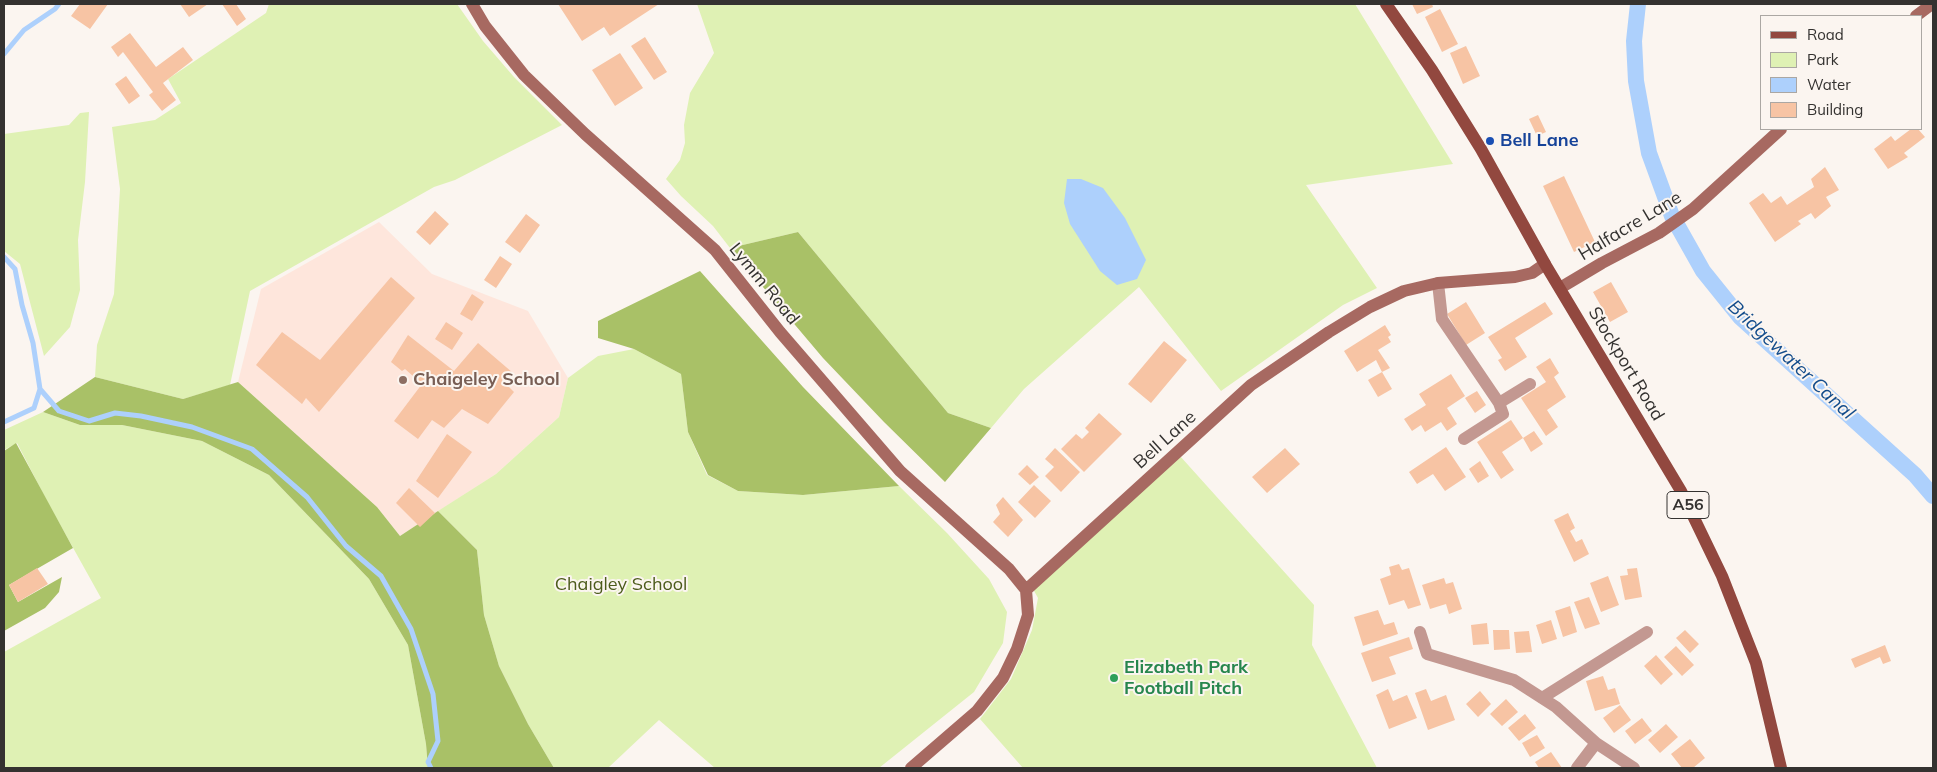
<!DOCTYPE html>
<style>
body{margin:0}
#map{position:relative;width:1937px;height:772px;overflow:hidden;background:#fbf5f0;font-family:Mulish,sans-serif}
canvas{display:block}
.frame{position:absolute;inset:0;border:5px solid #343230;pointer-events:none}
.legend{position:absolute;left:1760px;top:15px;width:162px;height:115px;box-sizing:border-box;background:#fbf5f0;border:1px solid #aba7a3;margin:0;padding:6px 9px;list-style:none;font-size:15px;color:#343230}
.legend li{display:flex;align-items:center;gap:10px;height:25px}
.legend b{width:25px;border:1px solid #aba7a3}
</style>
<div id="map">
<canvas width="1937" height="772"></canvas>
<div class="frame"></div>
<ul class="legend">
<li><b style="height:6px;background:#92483f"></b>Road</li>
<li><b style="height:14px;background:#dff1b4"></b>Park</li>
<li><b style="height:14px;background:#add0fc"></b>Water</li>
<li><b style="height:14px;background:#f7c4a4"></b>Building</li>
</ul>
</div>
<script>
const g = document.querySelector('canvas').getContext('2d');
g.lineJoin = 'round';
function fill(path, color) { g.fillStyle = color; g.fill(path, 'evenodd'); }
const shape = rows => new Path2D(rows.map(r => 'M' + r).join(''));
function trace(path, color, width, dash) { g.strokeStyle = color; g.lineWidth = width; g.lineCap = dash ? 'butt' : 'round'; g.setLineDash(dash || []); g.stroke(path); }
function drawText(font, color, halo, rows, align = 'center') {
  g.font = font + ' Mulish,sans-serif'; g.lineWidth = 4; g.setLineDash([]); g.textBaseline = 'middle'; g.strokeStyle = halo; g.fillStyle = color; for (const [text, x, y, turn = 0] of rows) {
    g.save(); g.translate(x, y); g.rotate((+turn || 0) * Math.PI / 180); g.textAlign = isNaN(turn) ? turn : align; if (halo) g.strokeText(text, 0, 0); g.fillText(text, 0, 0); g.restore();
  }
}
fill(shape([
 [379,222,432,274,528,311,568,378,559,417,496,474,400,536,377,507,238,382,261,289]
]), '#fee6dc');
fill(shape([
 [269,4,457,4,483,41,514,77,562,125,455,180,434,187,250,291,230,385,183,399,95,377,97,345,114,294,120,189,112,127,155,120,181,103,168,79,266,13],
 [697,4,1355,4,1453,164,1306,185,1377,288,1343,305,1221,391,1139,287,1024,389,991,428,948,413,798,232,730,248,713,226,681,196,666,179,680,160,685,143,684,125,690,93,714,53],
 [89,112,85,182,78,240,80,290,70,327,44,356,20,264,4,251,4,134,69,125,80,113],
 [634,349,681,374,688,432,707,475,738,491,803,495,899,486,947,533,989,579,1007,612,1003,643,974,692,879,768,715,768,659,720,608,768,554,768,528,724,499,666,484,615,477,550,438,511,496,474,559,417,568,378,598,356],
 [43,412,80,425,122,425,202,441,269,475,369,579,408,645,426,744,428,768,4,768,4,652,101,598,47,501,17,443,4,450,4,430],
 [1180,456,1314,605,1312,645,1377,768,1023,768,980,719,1011,679,1032,630,1038,598,1028,580]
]), '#dff1b4');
fill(shape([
 [798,232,948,413,991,428,945,482,884,422,823,358,730,248],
 [700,271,803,387,899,486,803,495,738,491,708,475,688,432,681,374,634,349,598,338,598,321],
 [95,377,183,399,238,382,377,507,400,536,438,511,477,550,484,615,499,666,528,724,554,768,428,768,426,744,408,645,369,579,269,475,202,441,122,425,80,425,43,412],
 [16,443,73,548,9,585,18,602,62,577,59,592,45,608,4,631,4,451]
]), '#a9c167');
fill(shape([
 [1067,179,1081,179,1103,188,1125,218,1146,260,1137,279,1117,285,1100,271,1070,224,1064,203]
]), '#add0fc');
trace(shape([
 [4,54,24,30,55,9,59,4],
 [4,257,15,269,22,305,33,343,40,389,34,408,4,422],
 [40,389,59,411,89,421,115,413,141,416,192,427,252,449,307,497,346,546,381,576,411,629,433,694,438,741,428,762,431,768]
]), '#add0fc', 5);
trace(shape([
 [1638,4,1634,41,1636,81,1649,153,1672,216,1703,271,1740,317,1915,475,1933,496]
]), '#add0fc', 16);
fill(shape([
 [80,4,108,4,90,29,71,16],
 [180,4,208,4,189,17],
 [222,4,236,4,246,19,237,26],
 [558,4,659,4,610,36,604,27,582,41],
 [1412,4,1432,4,1433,7,1417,14],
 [1440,9,1458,44,1442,52,1425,17],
 [130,33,156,67,183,47,193,60,163,83,176,100,162,111,149,95,153,92,123,52,118,57,111,47],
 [645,37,667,72,654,80,631,46],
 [1466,46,1480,76,1463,84,1450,53],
 [620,53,643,88,615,106,592,70],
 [126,76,140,96,129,104,115,84],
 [1538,115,1546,132,1537,136,1529,119],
 [1911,129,1918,129,1925,137,1904,153,1908,157,1888,169,1874,149,1891,136,1895,141],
 [1825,167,1839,190,1826,197,1831,206,1815,219,1811,213,1798,221,1801,224,1775,242,1749,203,1763,193,1771,203,1781,196,1787,205,1814,187,1811,179],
 [1564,176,1595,242,1574,252,1543,186],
 [435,211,449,224,430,245,416,232],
 [526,214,540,225,520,253,505,242],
 [500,256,512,264,496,288,484,280],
 [391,277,415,298,319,412,306,398,302,404,256,365,282,332,320,360],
 [1611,282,1628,312,1610,322,1593,292],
 [472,294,484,302,472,321,460,314],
 [1466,302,1485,333,1466,345,1447,314],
 [1545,302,1553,314,1515,338,1527,357,1505,371,1498,360,1502,358,1488,337],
 [446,322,463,333,452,350,435,339],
 [1385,325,1391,335,1388,337,1391,342,1378,350,1390,368,1382,372,1376,360,1357,372,1344,351],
 [408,335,454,371,478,343,513,373,508,386,514,392,488,424,462,409,444,428,432,420,418,439,394,421,422,384,405,369,402,371,391,362],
 [1164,341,1187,360,1151,403,1128,384],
 [1550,358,1559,373,1554,377,1566,397,1547,410,1558,427,1546,436,1521,398,1546,382,1536,367],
 [1382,372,1392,389,1378,397,1368,380],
 [1451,374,1465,396,1447,408,1457,424,1447,431,1441,422,1425,432,1421,425,1412,431,1404,419,1426,405,1419,394],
 [1477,391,1486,405,1475,413,1465,398],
 [1099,413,1122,434,1084,472,1061,449,1076,434,1082,439,1089,432,1085,428],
 [1511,420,1523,438,1502,452,1514,470,1501,479,1477,442],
 [1534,431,1543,444,1531,452,1523,438],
 [447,434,472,452,438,498,416,481],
 [1446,447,1466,477,1445,491,1433,474,1417,484,1409,472],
 [1055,448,1080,472,1061,492,1045,476,1054,467,1045,459],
 [1285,448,1300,464,1267,493,1252,477],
 [1480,461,1489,476,1478,483,1469,469],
 [1027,465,1039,477,1030,485,1018,474],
 [1034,485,1051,501,1035,518,1018,502],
 [409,488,435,513,420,527,396,503],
 [1003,497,1023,520,1008,537,993,522,1000,514,996,505],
 [1568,513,1575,528,1570,531,1576,542,1582,539,1589,554,1574,562,1554,520],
 [1399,564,1402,570,1409,568,1421,605,1408,609,1404,600,1389,605,1380,579,1391,575,1389,567],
 [37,568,48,584,18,602,9,585],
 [1637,568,1642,597,1625,600,1620,576,1628,575,1627,569],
 [1608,576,1619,605,1601,612,1590,583],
 [1444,578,1446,584,1453,582,1462,609,1449,614,1446,604,1430,609,1422,585],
 [1589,597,1600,624,1585,629,1574,602],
 [1570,606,1577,632,1563,637,1555,611],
 [1378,610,1384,625,1394,622,1398,634,1363,646,1354,617],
 [1551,620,1557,639,1542,644,1536,625],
 [1487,623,1489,644,1473,645,1471,625],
 [1493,630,1509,630,1510,649,1494,650],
 [1685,630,1699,644,1690,653,1676,638],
 [1529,631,1532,652,1516,653,1514,632],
 [1409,637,1413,649,1389,657,1396,674,1372,682,1361,653],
 [1885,645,1891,661,1883,664,1880,657,1855,668,1851,659],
 [1676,646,1694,665,1682,676,1664,657],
 [1656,655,1673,674,1661,685,1644,666],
 [1603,676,1608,690,1615,688,1620,704,1595,711,1586,681],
 [1388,689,1393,701,1407,695,1417,718,1389,729,1376,695],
 [1426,689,1431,701,1446,695,1455,720,1428,730,1415,693],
 [1480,691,1491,704,1478,717,1466,704],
 [1506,699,1518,712,1502,726,1490,714],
 [1620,705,1631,720,1614,733,1603,718],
 [1525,714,1536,728,1519,741,1508,728],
 [1642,718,1652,731,1635,744,1625,731],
 [1666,724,1678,737,1660,753,1648,740],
 [1537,735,1545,748,1530,757,1522,743],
 [1690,739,1705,758,1693,768,1682,768,1671,754],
 [1551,752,1562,768,1539,768,1535,762]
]), '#f7c4a4');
trace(shape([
 [1438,283,1442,319,1499,403,1503,414,1464,439],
 [1499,403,1530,384],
 [1420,632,1427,654,1514,680,1556,707,1596,743,1634,768],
 [1542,698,1647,632],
 [1577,768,1596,743]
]), '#c39891', 12);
trace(shape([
 [472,4,485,26,524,75,585,134,715,250,780,332,900,471,1009,569,1026,590],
 [1916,16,1932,4],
 [1560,288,1602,263,1659,233,1693,209,1781,129],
 [1026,590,1251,385,1329,332,1370,307,1404,291,1438,283,1515,277,1532,273,1545,264],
 [911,768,977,711,1003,678,1017,649,1028,615,1026,590]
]), '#a76961', 12);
trace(shape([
 [1386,4,1432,70,1481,149,1545,264,1681,491,1722,576,1756,663,1781,768]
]), '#92483f', 12);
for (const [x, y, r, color] of [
 [1490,141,5,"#1a4fb4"],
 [403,380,5,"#8d6e63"],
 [1114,678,5,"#2e9e5b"]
]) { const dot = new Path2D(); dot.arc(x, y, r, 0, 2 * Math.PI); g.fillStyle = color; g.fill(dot); trace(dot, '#fbf5f0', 2); }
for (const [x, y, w] of [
 [1688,505,42]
]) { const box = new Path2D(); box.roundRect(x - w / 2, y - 13.5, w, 27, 4); g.fillStyle = '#fbf5f0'; g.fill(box); trace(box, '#343230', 1); }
drawText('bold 16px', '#343230', null, [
 ["A56",1688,505]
]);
drawText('bold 18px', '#164399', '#fbf5f0', [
 ["Bell Lane",1500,141]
], 'left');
drawText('18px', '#343230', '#fbf5f0', [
 ["Halfacre Lane",1630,226,-31],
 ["Lymm Road",764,284,51],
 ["Stockport Road",1626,364,59],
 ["Bell Lane",1165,440,-42]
]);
drawText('bold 18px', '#785e54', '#fbf5f0', [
 ["Chaigeley School",413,380]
], 'left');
drawText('18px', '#4c5b1b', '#fbf5f0', [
 ["Chaigley School",621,585]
]);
drawText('bold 18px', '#27864d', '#fbf5f0', [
 ["Elizabeth Park",1124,668],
 ["Football Pitch",1124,689]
], 'left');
drawText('italic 19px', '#134c8b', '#fbf5f0', [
 ["Bridgewater Canal",1791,360,43]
]);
</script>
